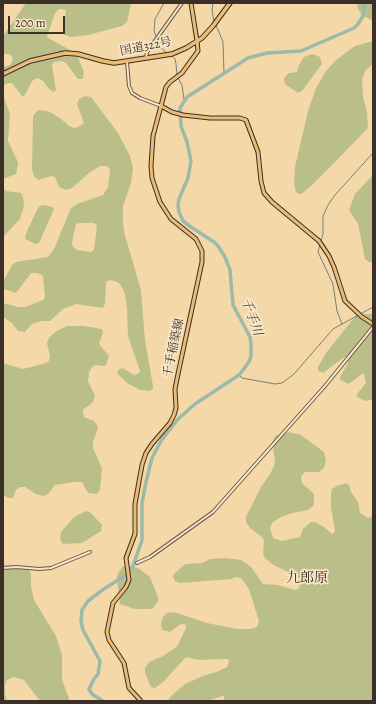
<!DOCTYPE html>
<meta charset="utf-8">
<style>
body{margin:0}
#map{position:relative;width:376px;height:704px;overflow:hidden;background:#f5d8a8;font-family:Alegreya,serif}
canvas{display:block}
.frame{position:absolute;inset:0;border:4px solid #3c2e29;pointer-events:none}
.scale{position:absolute;left:8px;top:16px;width:57px;height:18px;box-sizing:border-box;border:2px solid #3c2e29;border-top:0;padding-left:5px;font-size:12px;line-height:14px;white-space:nowrap;color:#3c2e29;-webkit-text-stroke:3px #f8e6c6;paint-order:stroke}
</style>
<div id="map">
<canvas width="376" height="704"></canvas>
<div class="frame"></div>
<div class="scale">200 m</div>
</div>
<script>
const g = document.querySelector('canvas').getContext('2d');
g.lineJoin = 'round';
function fill(path, color) { g.fillStyle = color; g.fill(path, 'evenodd'); }
const shape = rows => new Path2D(rows.map(r => 'M' + r).join(''));
function trace(path, color, width, dash) { g.strokeStyle = color; g.lineWidth = width; g.lineCap = dash ? 'butt' : 'round'; g.setLineDash(dash || []); g.stroke(path); }
function drawText(font, color, halo, rows, align = 'center') {
  g.font = font + ' Alegreya,"Noto Serif JP",serif'; g.lineWidth = 3.5; g.setLineDash([]); g.textBaseline = 'middle'; g.strokeStyle = halo; g.fillStyle = color; for (const [text, x, y, turn = 0] of rows) {
    g.save(); g.translate(x, y); g.rotate((+turn || 0) * Math.PI / 180); g.textAlign = isNaN(turn) ? turn : align; if (halo) g.strokeText(text, 0, 0); g.fillText(text, 0, 0); g.restore();
  }
}
fill(shape([
 [26,3,131,3,127,22,122,26,88,35,71,37,65,35,63,31,66,10,60,9,58,10,55,13,47,36,48,38,72,51,77,55,84,72,83,79,78,79,66,63,62,61,54,62,52,65,56,90,54,92,50,90,43,81,38,78,33,80,24,96,22,96,12,83,8,83,3,86,3,67,10,65,13,59,11,55,3,53,3,36],
 [357,3,373,3,373,21,362,15,358,9],
 [373,41,373,64,366,70,362,79,363,97,367,112,368,128,334,163,310,187,301,194,299,194,296,192,294,184,295,167,308,111,316,88,326,71,336,60,355,46],
 [312,54,320,57,322,64,302,91,298,93,285,84,284,78,289,73,297,72,299,65,304,57],
 [3,95,10,114,8,141,17,160,18,164,16,174,3,179],
 [85,96,91,97,118,133,130,156,133,168,131,183,123,206,123,221,124,232,141,290,145,340,153,386,153,389,149,391,140,390,127,383,117,373,118,370,123,368,134,375,139,373,140,371,128,336,127,309,125,294,120,284,117,282,110,280,106,282,105,304,103,308,76,304,63,309,50,321,41,321,32,324,25,332,18,331,12,323,3,317,3,303,18,307,25,307,43,300,45,297,43,276,38,273,31,273,16,293,4,289,3,282,12,265,16,262,48,257,54,249,71,208,77,204,103,195,108,187,110,170,108,166,101,166,90,172,72,188,66,190,61,188,58,185,55,177,52,176,38,180,34,176,32,169,33,116,38,110,47,111,52,113,61,119,69,126,74,128,78,127,84,123,77,104,79,99],
 [80,223,94,223,97,225,94,250,91,252,77,250,73,247,72,243,76,224],
 [373,175,373,262,369,262,365,259,358,224,349,210,355,194],
 [3,188,6,191,21,193,23,197,24,206,20,219,3,237],
 [43,205,53,207,54,209,39,243,35,244,25,239,25,238,27,231,38,208,40,206],
 [357,314,373,314,373,399,366,401,357,397,357,394,366,383,364,374,362,374,349,384,340,380,340,377,348,363,346,357,343,358,323,373,318,371,318,367,326,353],
 [67,326,84,326,102,329,103,333,99,344,109,356,106,365,104,366,95,365,92,367,89,372,88,381,95,396,93,402,83,410,83,412,84,417,94,421,97,425,98,428,93,442,93,448,102,468,100,490,97,494,88,493,82,482,74,482,55,485,48,494,44,496,36,494,25,487,20,487,16,490,13,498,8,498,4,495,3,492,3,363,23,369,46,363,49,361,50,357,47,343,49,338,55,332],
 [289,432,301,435,324,452,326,461,324,468,319,472,305,472,302,475,301,479,302,483,314,494,314,505,308,510,292,513,279,518,272,523,270,528,273,538,282,541,300,537,303,529,311,522,315,522,324,527,332,534,334,533,335,530,331,508,331,495,332,489,337,486,346,483,349,485,351,492,358,502,360,513,368,518,373,516,373,701,224,701,224,696,222,696,208,701,168,701,170,697,185,684,203,676,219,671,227,667,229,661,228,659,224,659,198,660,186,657,164,681,155,688,151,687,145,673,145,668,149,662,163,656,175,648,178,645,186,628,186,625,183,624,181,624,170,632,162,630,161,624,163,617,167,613,174,612,207,623,237,629,251,629,257,627,259,621,249,589,241,578,235,577,232,579,180,583,175,581,173,577,174,574,185,564,202,563,210,559,225,558,241,560,251,567,263,584,278,585,295,590,298,589,300,586,298,581,290,573,272,564,265,558,263,554,264,541,262,537,250,528,246,522,246,517,261,487,270,474,274,466,275,459,272,443,275,436],
 [87,511,91,513,102,525,101,531,82,543,63,544,60,539,61,532,73,518,80,514],
 [10,565,28,569,31,573,31,587,34,600,56,636,62,655,62,680,70,701,40,701,24,680,14,677,7,680,5,685,5,693,7,701,3,701,3,566],
 [123,566,129,566,138,568,150,577,158,597,158,601,153,608,150,609,135,609,120,604,117,578,118,573]
]), '#babf89');
trace(shape([
 [164,3,155,19,154,31,160,47,167,53],
 [213,3,212,10,214,22],
 [216,25,223,42,224,73],
 [172,56,175,59,176,64,177,75],
 [178,78,182,85,184,99],
 [321,241,323,234,323,216,328,205,335,195,373,153],
 [320,244,318,252,333,284,337,311,342,324],
 [239,375,242,378,275,384,282,383,294,374,333,329,373,307]
]), '#768276', 1);
trace(shape([
 [103,701,92,694,89,689,94,679,98,674,100,661,83,630,81,621,82,610,88,601,101,591,124,576,133,566,142,540,142,503,146,482,152,458,161,441,177,420,195,404,239,375,249,362,251,356,251,343,250,337,233,305,230,270,225,257,218,246,214,242,191,227,183,221,179,212,178,206,179,199,188,178,191,161,187,142,181,126,180,108,187,97,248,58,267,53,301,51,354,28,358,24,363,16,365,3]
]), '#9cbaa9', 3.5);
const minor = shape([
 [146,58,147,52,182,3],
 [127,62,129,86,132,93,140,98,161,106],
 [137,563,150,557,213,512,325,386,373,327],
 [3,568,16,567,39,569,51,568,90,552]
]);
const major = shape([
 [161,106,172,112,183,115,210,118,240,118,246,120,258,152,261,181,264,193,272,202,319,241,329,256,334,267,345,301,362,317,373,324],
 [141,701,129,688,124,663,109,640,107,632,113,603,126,587,129,580,126,558,135,534,135,504,142,465,146,453,152,444,170,423,174,415,176,408,175,389,178,374,202,262,202,251,196,239,171,219,160,202,152,178,151,166,153,136,166,87,170,82,182,73,198,51,197,41,191,3]
]);
const highway = shape([
 [3,74,30,61,65,53,78,54,103,61,114,63,172,54,186,48,202,38,213,26,230,3]
]);
trace(minor, '#6a5849', 4);
trace(major, '#3c2e29', 5);
trace(highway, '#3c2e29', 5.5);
trace(minor, '#f8e6c6', 2);
trace(major, '#eabc74', 3);
trace(highway, '#eabc74', 3.5);
drawText('12px', '#3c2e29', '#f8e6c6', [
 ["国道322号",146,47,-11],
 ["千手稲築線",174,348,-78]
]);
drawText('italic 13px', '#4f4a43', '#f8e6c6', [
 ["千手川",251,317,70]
]);
drawText('14px', '#3c2e29', '#f8e6c6', [
 ["九郎原",307,579]
]);
</script>
